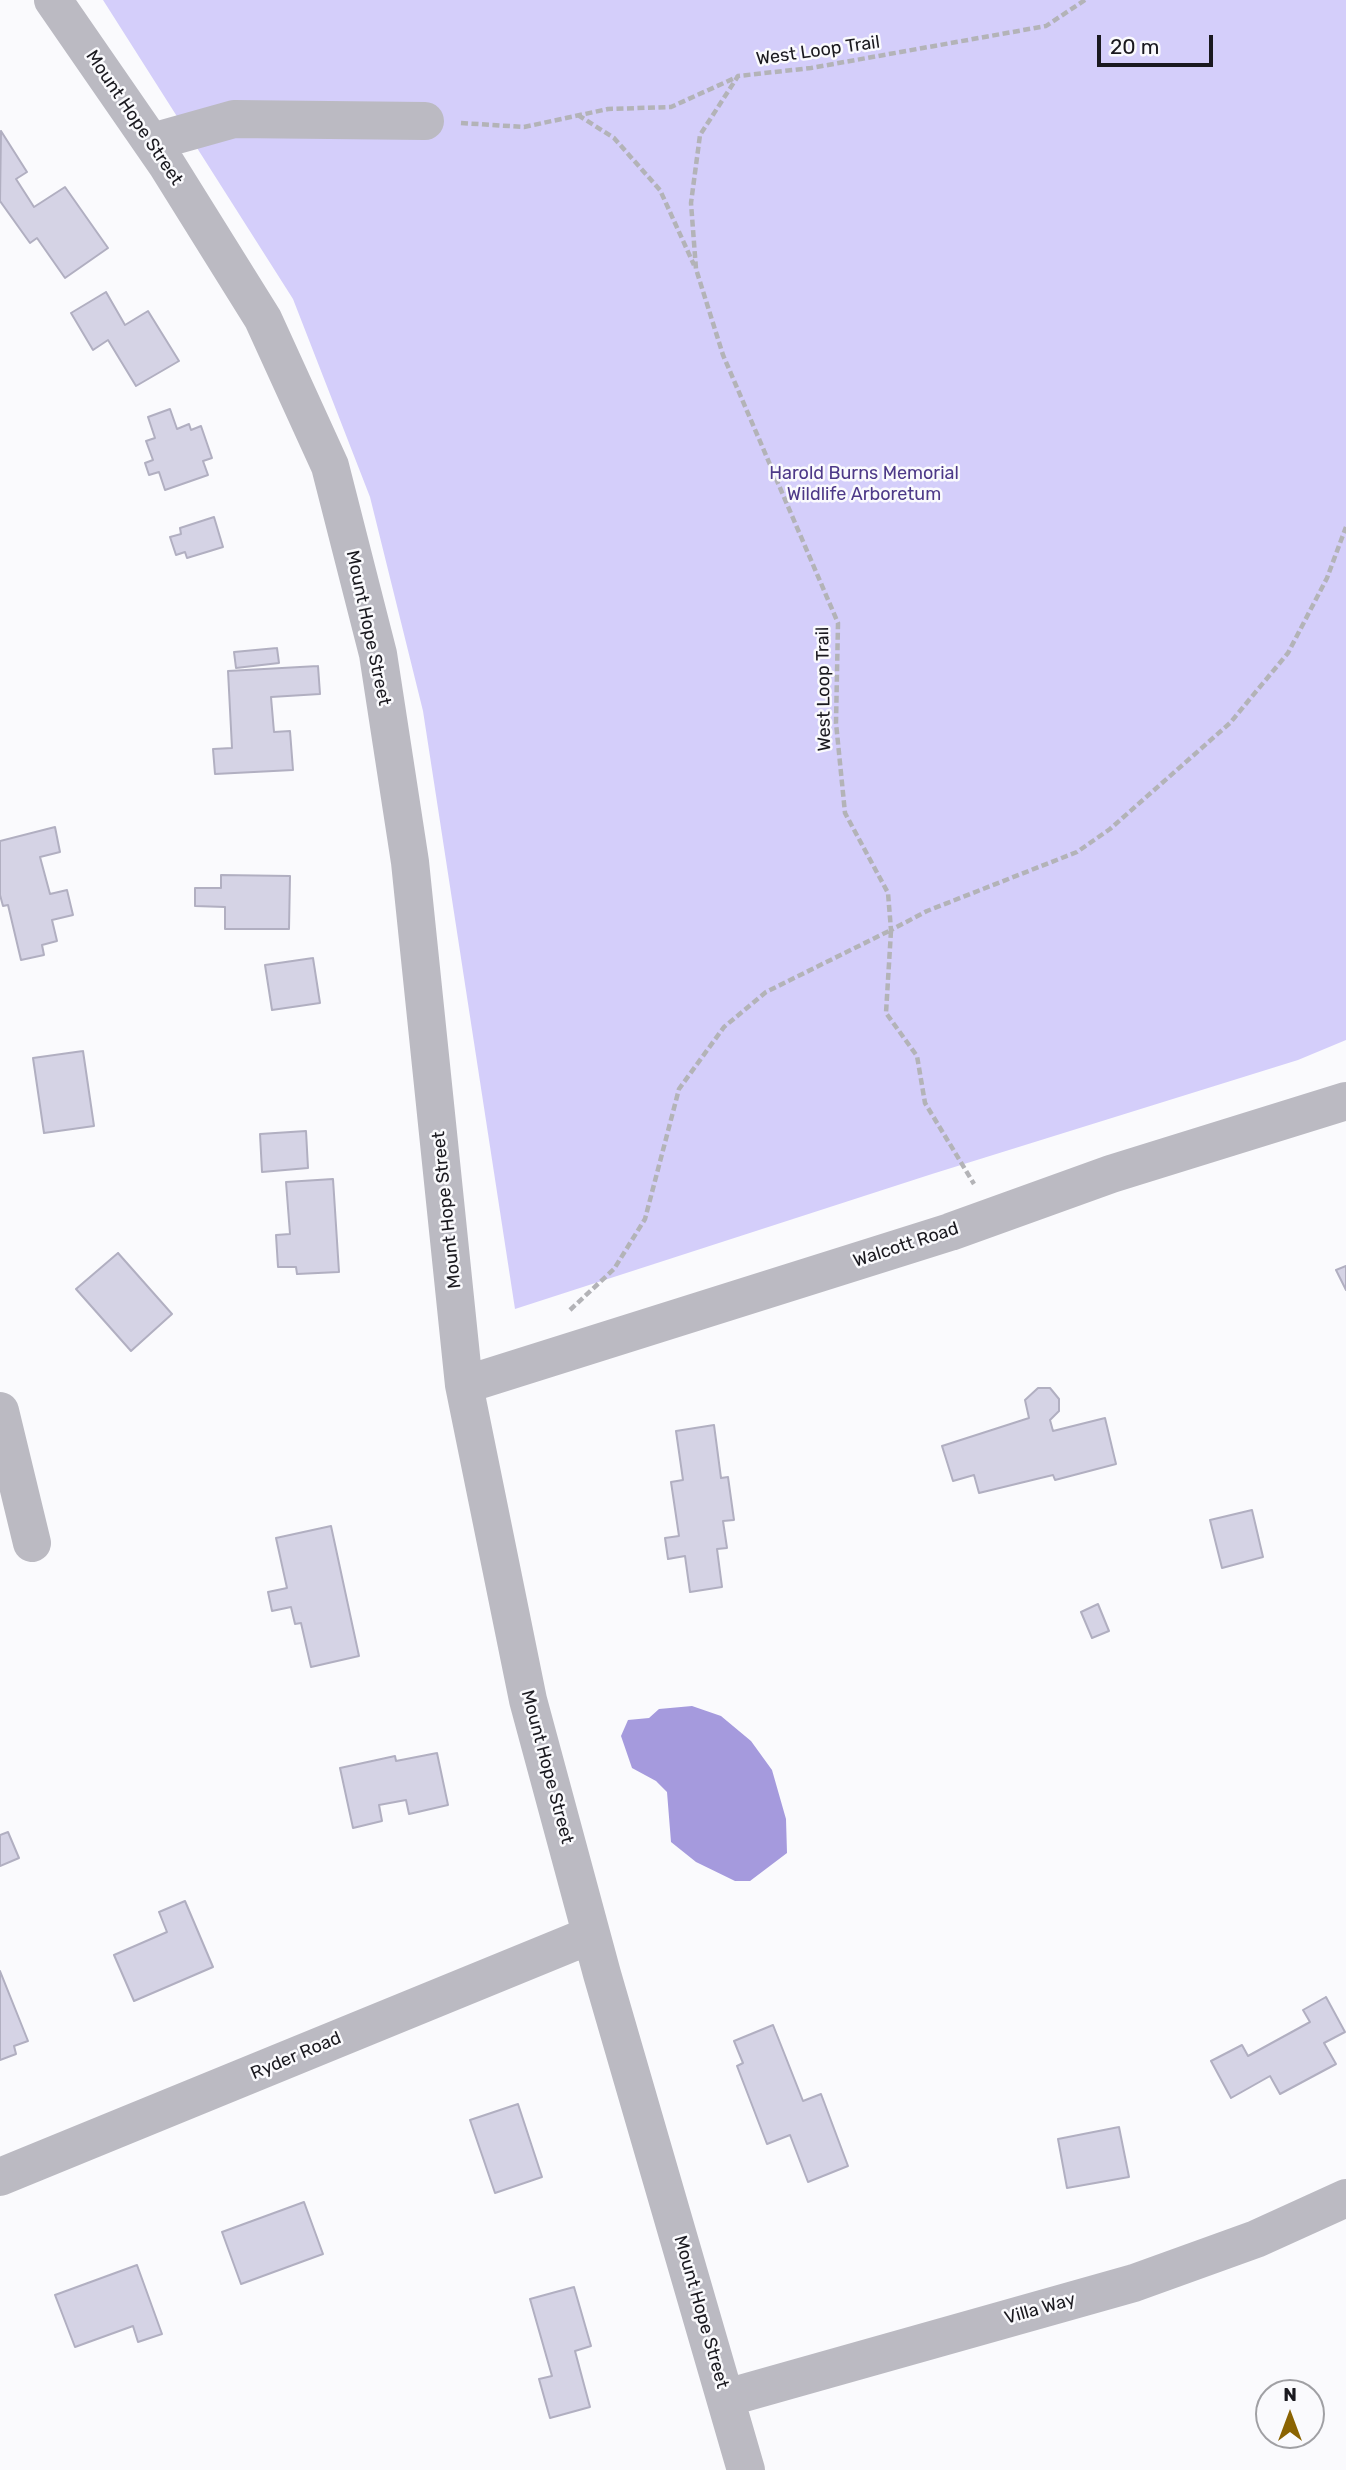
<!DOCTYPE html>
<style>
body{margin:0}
#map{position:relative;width:1346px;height:2470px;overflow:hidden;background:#fafafd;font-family:Rubik,sans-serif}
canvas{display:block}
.north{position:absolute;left:1255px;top:2379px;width:70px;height:70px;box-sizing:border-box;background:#fafafd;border:2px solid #a0a0a4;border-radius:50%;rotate:0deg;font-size:19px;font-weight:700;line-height:28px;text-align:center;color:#1a191f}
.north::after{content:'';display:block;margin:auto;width:24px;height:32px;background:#8a6302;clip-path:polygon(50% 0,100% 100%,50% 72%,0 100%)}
.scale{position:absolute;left:1097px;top:35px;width:116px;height:32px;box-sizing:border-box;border:4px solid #1a191f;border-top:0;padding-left:9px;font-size:21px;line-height:24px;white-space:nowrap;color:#1a191f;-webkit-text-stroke:5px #fafafd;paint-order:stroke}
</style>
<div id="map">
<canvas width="1346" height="2470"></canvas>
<div class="north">N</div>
<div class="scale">20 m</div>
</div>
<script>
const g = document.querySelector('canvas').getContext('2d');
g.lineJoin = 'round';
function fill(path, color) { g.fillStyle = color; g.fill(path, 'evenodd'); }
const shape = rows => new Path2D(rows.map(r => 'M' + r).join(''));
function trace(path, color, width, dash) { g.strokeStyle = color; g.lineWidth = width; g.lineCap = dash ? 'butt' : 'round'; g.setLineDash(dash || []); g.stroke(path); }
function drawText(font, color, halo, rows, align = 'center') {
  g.font = font + ' Rubik,sans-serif'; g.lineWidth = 5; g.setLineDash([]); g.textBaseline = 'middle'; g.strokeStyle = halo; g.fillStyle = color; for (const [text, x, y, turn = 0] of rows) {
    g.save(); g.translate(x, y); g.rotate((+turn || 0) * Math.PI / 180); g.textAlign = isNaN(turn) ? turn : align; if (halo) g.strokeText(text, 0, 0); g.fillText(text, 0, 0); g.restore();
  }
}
fill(shape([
 [103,0,1346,0,1346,1040,1298,1060,932,1174,515,1309,423,711,370,497,293,299]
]), '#d4cefa');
fill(shape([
 [692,1706,721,1716,751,1741,772,1770,786,1819,787,1853,750,1881,735,1881,696,1862,671,1842,667,1792,656,1781,632,1768,621,1736,628,1720,649,1718,659,1709]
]), '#a59add');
const building = shape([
 [1,131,27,172,16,179,34,207,65,187,108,248,65,278,37,238,30,243,0,201,1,131],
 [106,292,125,325,148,311,179,361,136,386,108,340,93,350,71,313,106,292],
 [170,409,177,429,189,424,191,430,201,426,212,458,203,461,208,475,165,490,159,472,149,475,145,463,153,460,146,441,155,438,148,417,170,409],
 [214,517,223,547,187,558,185,552,176,555,170,537,181,534,180,528,214,517],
 [277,648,279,663,236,668,234,652,277,648],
 [318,666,320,694,271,697,274,732,290,731,293,770,215,774,213,749,232,748,228,671,318,666],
 [55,827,60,852,40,857,50,894,67,890,73,915,52,920,57,941,42,945,44,955,21,960,8,905,3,906,0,895,0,841,55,827],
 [221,875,290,876,289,929,225,929,225,907,195,906,195,888,221,888,221,875],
 [313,958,320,1003,272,1010,265,965,313,958],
 [83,1051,94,1126,44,1133,33,1058,83,1051],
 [306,1131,308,1168,262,1172,260,1134,306,1131],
 [333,1179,339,1272,297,1274,296,1267,278,1267,276,1235,290,1234,286,1182,333,1179],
 [118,1253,172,1314,131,1351,76,1289,118,1253],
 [1346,1266,1346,1290,1336,1270,1346,1266],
 [1038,1388,1050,1388,1059,1399,1059,1411,1050,1420,1053,1431,1105,1418,1116,1464,1055,1480,1053,1475,979,1493,974,1475,953,1481,942,1446,1029,1418,1025,1400,1038,1388],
 [714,1425,721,1478,728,1477,734,1520,723,1521,727,1548,717,1549,722,1587,690,1592,685,1556,668,1559,665,1538,679,1536,671,1482,683,1480,676,1431,714,1425],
 [1252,1510,1263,1557,1222,1568,1210,1520,1252,1510],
 [331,1526,359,1656,311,1667,301,1623,295,1624,291,1607,272,1611,268,1592,287,1588,276,1538,331,1526],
 [1098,1604,1109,1631,1092,1638,1081,1612,1098,1604],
 [437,1753,448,1805,409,1814,406,1800,379,1805,382,1821,353,1828,340,1768,395,1756,396,1761,437,1753],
 [8,1832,19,1858,0,1866,0,1835,8,1832],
 [185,1901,213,1967,134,2001,114,1955,167,1932,159,1912,185,1901],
 [0,1971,28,2041,14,2046,16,2054,0,2060,0,1971],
 [1326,1997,1345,2032,1324,2043,1336,2064,1280,2094,1270,2076,1231,2098,1211,2061,1242,2045,1248,2056,1310,2022,1303,2010,1326,1997],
 [773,2025,803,2101,821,2094,848,2166,808,2182,790,2135,767,2144,737,2066,743,2063,734,2041,773,2025],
 [518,2104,542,2177,495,2193,470,2120,518,2104],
 [1119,2127,1129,2177,1067,2188,1058,2139,1119,2127],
 [304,2202,323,2254,241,2284,222,2232,304,2202],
 [137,2265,162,2334,138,2342,133,2326,75,2347,55,2295,137,2265],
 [574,2287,591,2346,575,2351,590,2407,550,2418,539,2379,552,2376,530,2299,574,2287]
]);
fill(building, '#d5d3e5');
trace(building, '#b1afc1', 2);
trace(shape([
 [1085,0,1046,26,811,68,738,76,700,135,691,203,696,269,723,355,838,623,836,723,845,813,888,893,891,930,927,911,1077,852,1110,829,1230,723,1288,653,1327,578,1346,527],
 [578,115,614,138,660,190,694,265],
 [461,123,524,127,608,109,671,107,737,77],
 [891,931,886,1013,917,1056,925,1103,974,1184],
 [570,1310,614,1269,645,1219,679,1089,724,1027,766,992,891,930]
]), '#b3b3b7', 4.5, [7, 3.5]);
trace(shape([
 [53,0,167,165,263,319,330,466,378,654,410,862,464,1385,528,1700,602,1974,746,2470],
 [152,142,234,119,425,121],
 [464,1385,950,1232,1111,1174,1346,1101],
 [0,1411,32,1543],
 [0,2177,591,1935],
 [726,2398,1134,2283,1256,2239,1346,2198]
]), '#bbbac2', 38);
drawText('18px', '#1a191f', '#fafafd', [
 ["West Loop Trail",818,51,-8],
 ["Mount Hope Street",134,118,56],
 ["Mount Hope Street",368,628,78],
 ["West Loop Trail",824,689,-91],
 ["Mount Hope Street",447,1210,-96],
 ["Walcott Road",906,1245,-18],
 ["Mount Hope Street",547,1767,75],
 ["Ryder Road",296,2056,-23],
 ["Villa Way",1040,2309,-16],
 ["Mount Hope Street",701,2312,74]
]);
drawText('18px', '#4d3988', '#fafafd', [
 ["Harold Burns Memorial",864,474],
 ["Wildlife Arboretum",864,495]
]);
</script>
